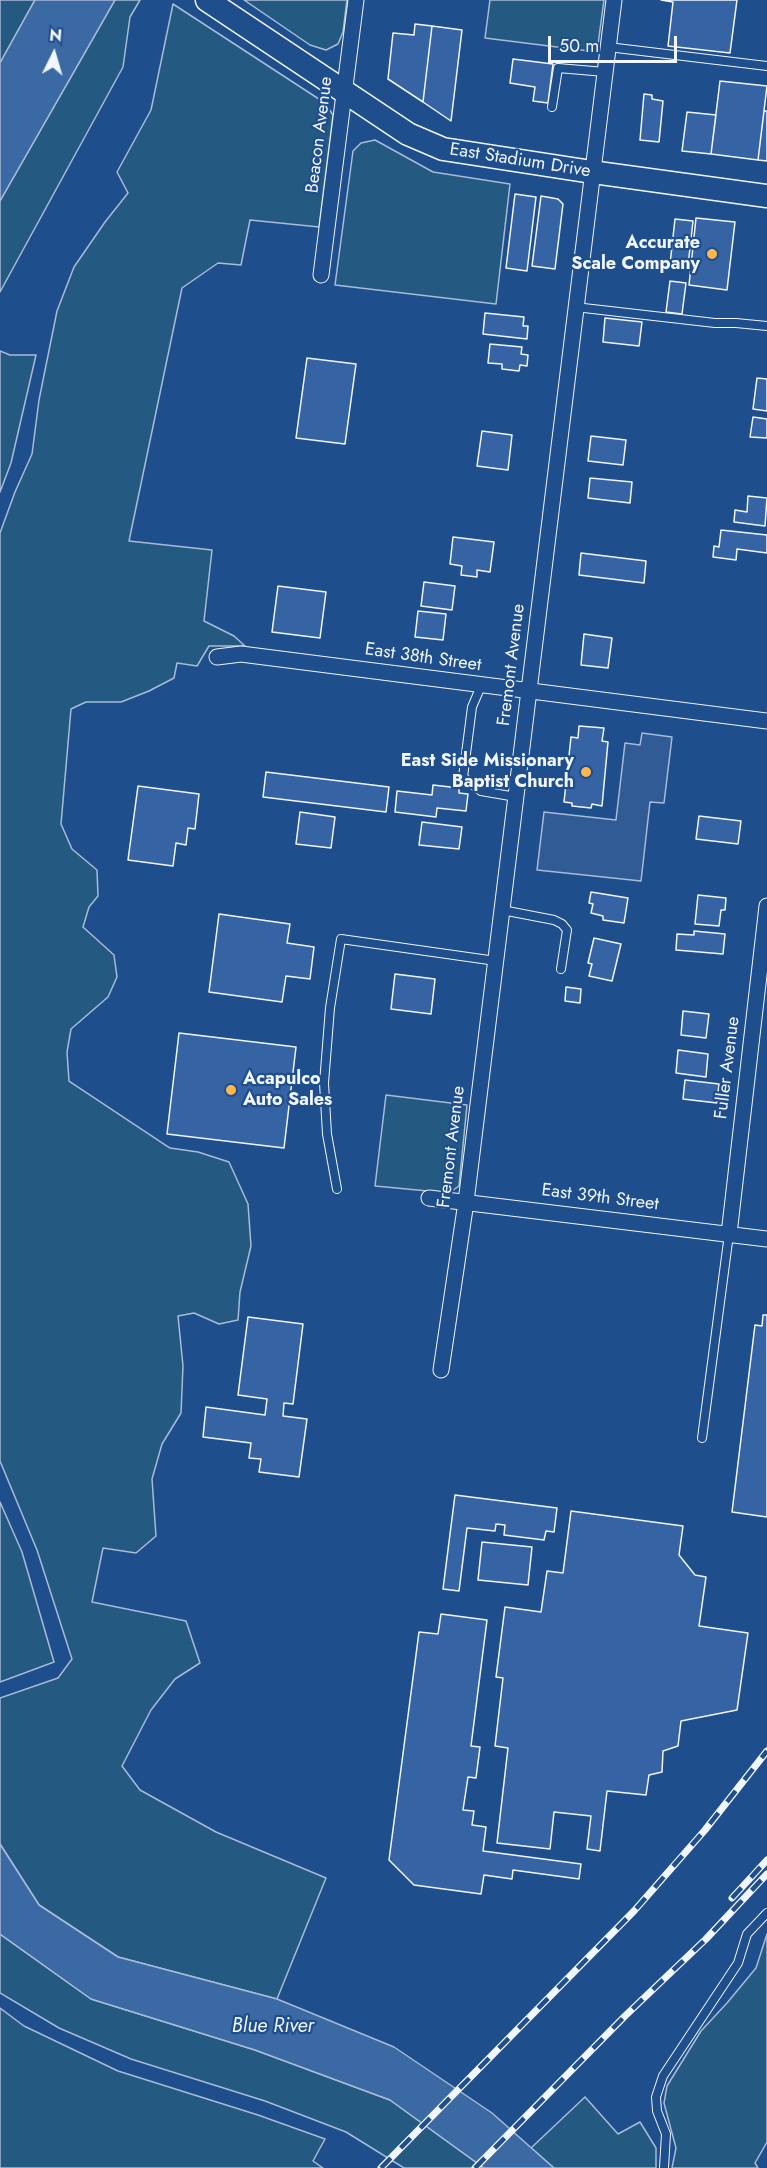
<!DOCTYPE html>
<style>
body{margin:0}
#map{position:relative;width:767px;height:2168px;overflow:hidden;background:#1f4e8c;font-family:Jost,sans-serif}
canvas{display:block}
.north{position:absolute;left:24px;top:24px;width:60px;height:60px;-webkit-text-stroke:4px #1f4e8c;paint-order:stroke;rotate:5deg;font-size:16px;font-weight:700;line-height:24px;text-align:center;color:#f2f6ff}
.north::after{content:'';display:block;margin:auto;width:21px;height:27px;background:#f2f6ff;clip-path:polygon(50% 0,100% 100%,50% 72%,0 100%)}
.scale{position:absolute;left:548px;top:36px;width:129px;height:27px;box-sizing:border-box;border:3px solid #f2f6ff;border-top:0;padding-left:8px;font-size:18px;line-height:21px;white-space:nowrap;color:#f2f6ff;-webkit-text-stroke:4px #1f4e8c;paint-order:stroke}
</style>
<div id="map">
<canvas width="767" height="2168"></canvas>
<div class="north">N</div>
<div class="scale">50 m</div>
</div>
<script>
const g = document.querySelector('canvas').getContext('2d');
g.lineJoin = 'round';
function fill(path, color) { g.fillStyle = color; g.fill(path, 'evenodd'); }
const shape = rows => new Path2D(rows.map(r => 'M' + r).join(''));
function trace(path, color, width, dash) { g.strokeStyle = color; g.lineWidth = width; g.lineCap = dash ? 'butt' : 'round'; g.setLineDash(dash || []); g.stroke(path); }
function drawText(font, color, halo, rows, align = 'center') {
  g.font = font + ' Jost,sans-serif'; g.lineWidth = 4.5; g.setLineDash([]); g.textBaseline = 'middle'; g.strokeStyle = halo; g.fillStyle = color; for (const [text, x, y, turn = 0] of rows) {
    g.save(); g.translate(x, y); g.rotate((+turn || 0) * Math.PI / 180); g.textAlign = isNaN(turn) ? turn : align; if (halo) g.strokeText(text, 0, 0); g.fillText(text, 0, 0); g.restore();
  }
}
const green = shape([
 [0,0,35,0,0,63,0,0],
 [115,0,140,0,130,17,123,67,0,292,0,201,115,0],
 [244,0,347,0,343,32,338,44,326,50,310,45,244,0],
 [490,0,604,0,597,52,485,38,490,0],
 [173,4,325,103,333,115,319,227,250,220,241,265,218,263,182,288,129,541,212,550,204,621,234,636,245,646,209,646,197,666,177,663,174,678,149,691,121,702,86,702,71,709,61,824,72,849,97,870,98,896,89,907,83,927,114,955,117,977,108,997,71,1029,67,1052,69,1081,170,1148,198,1152,229,1162,248,1204,251,1246,240,1292,238,1320,219,1324,194,1313,178,1316,183,1366,181,1413,162,1444,152,1479,156,1536,136,1553,103,1548,92,1602,186,1621,200,1663,175,1679,151,1710,122,1766,140,1790,216,1832,326,1878,277,1999,118,1957,39,1905,0,1844,0,1698,58,1678,72,1659,37,1550,0,1461,0,533,15,492,32,454,39,400,57,311,74,267,105,222,128,193,117,172,151,110,173,4],
 [375,140,433,172,510,184,496,304,335,285,353,151,361,143,375,140],
 [0,351,10,355,36,355,11,463,0,492,0,351],
 [386,1095,467,1105,459,1186,449,1193,375,1186,386,1095],
 [0,1502,22,1552,54,1662,0,1682,0,1502],
 [0,1934,91,1999,255,2050,390,2100,484,2168,404,2168,346,2132,265,2101,131,2059,59,2028,0,1993,0,1934],
 [767,1934,767,2142,755,2163,758,2168,672,2168,676,2148,664,2103,667,2086,701,2031,727,2003,756,1968,767,1934],
 [0,2008,24,2026,118,2071,258,2115,325,2139,313,2161,323,2168,0,2168,0,2008],
 [585,2097,618,2134,640,2122,656,2148,656,2168,554,2168,531,2148,585,2097]
]);
fill(green, '#245a82');
trace(green, '#a8bbd7', 1.5);
const parking = shape([
 [642,733,672,737,664,803,650,802,641,881,537,870,544,812,616,820,625,743,640,745,642,733]
]);
fill(parking, '#305b95');
trace(parking, '#a8bbd7', 1.5);
const water = shape([
 [35,0,115,0,0,201,0,63,35,0],
 [0,1844,39,1905,118,1957,277,1999,394,2047,492,2113,554,2168,484,2168,390,2100,255,2050,91,1999,0,1934,0,1844]
]);
fill(water, '#3b69a3');
trace(water, '#a8bbd7', 1.5);
const building = shape([
 [661,0,737,0,730,53,668,46,673,2,661,0],
 [415,24,432,26,423,102,388,79,393,33,414,35,415,24],
 [432,26,462,30,451,121,423,102,432,26],
 [513,59,553,64,548,103,533,101,535,87,510,83,513,59],
 [720,81,767,86,758,160,711,154,720,81],
 [644,94,652,95,652,99,663,101,659,142,640,140,644,94],
 [764,111,767,111,767,161,758,160,764,111],
 [687,112,716,115,711,154,682,151,687,112],
 [515,194,536,197,527,271,506,268,515,194],
 [541,196,558,199,563,204,555,269,532,266,541,196],
 [696,218,735,222,727,290,689,285,696,218],
 [675,219,693,221,688,266,670,264,675,219],
 [670,281,686,283,682,314,666,312,670,281],
 [485,313,524,317,523,326,528,326,527,339,483,334,485,313],
 [605,318,642,322,639,346,603,342,605,318],
 [490,344,522,347,521,354,528,355,527,366,520,365,519,371,502,369,502,364,488,363,490,344],
 [307,358,356,364,345,444,296,438,307,358],
 [757,378,767,379,767,411,753,409,757,378],
 [753,417,767,419,767,438,750,437,753,417],
 [482,431,512,435,508,470,477,466,482,431],
 [591,436,626,440,623,465,588,461,591,436],
 [590,478,632,482,630,503,588,498,590,478],
 [748,496,767,498,765,526,734,522,735,510,747,512,748,496],
 [721,530,767,535,767,553,737,549,736,560,713,557,714,546,719,547,721,530],
 [453,537,494,542,490,572,477,570,477,577,461,575,462,566,450,564,453,537],
 [581,553,646,561,644,583,579,575,581,553],
 [424,582,455,586,452,610,421,606,424,582],
 [278,586,326,592,320,638,272,632,278,586],
 [418,611,446,614,443,640,415,637,418,611],
 [584,634,612,638,608,668,581,665,584,634],
 [579,726,604,728,602,741,608,742,602,806,592,804,591,808,572,806,572,803,564,802,571,737,578,738,579,726],
 [266,772,389,787,386,812,263,797,266,772],
 [433,785,459,788,459,793,468,794,466,811,437,808,436,817,395,812,397,791,432,795,433,785],
 [138,786,199,794,195,829,188,828,186,845,176,843,173,866,128,860,138,786],
 [300,812,335,817,331,848,296,844,300,812],
 [699,816,741,821,738,844,696,839,699,816],
 [422,822,462,827,459,849,419,845,422,822],
 [591,892,628,898,624,923,603,920,603,916,591,913,593,904,589,903,591,892],
 [698,895,726,898,725,910,721,910,719,926,695,924,698,895],
 [219,914,290,924,287,943,314,947,310,979,286,976,282,1002,209,992,219,914],
 [694,931,725,934,723,954,676,950,677,934,694,935,694,931],
 [594,938,621,944,612,981,589,976,592,964,588,963,594,938],
 [395,974,435,979,431,1014,391,1009,395,974],
 [566,987,581,989,580,1003,565,1001,566,987],
 [683,1011,709,1014,706,1038,681,1035,683,1011],
 [179,1033,296,1047,284,1148,167,1134,179,1033],
 [678,1050,708,1054,706,1077,676,1073,678,1050],
 [685,1080,719,1084,717,1103,683,1099,685,1080],
 [763,1315,767,1315,767,1517,732,1512,755,1325,762,1326,763,1315],
 [248,1317,303,1324,293,1404,284,1403,283,1416,307,1419,299,1477,259,1472,261,1459,249,1458,251,1443,203,1437,206,1407,265,1415,267,1399,238,1395,248,1317],
 [455,1495,557,1508,554,1532,546,1531,544,1540,504,1535,505,1525,496,1524,495,1531,467,1528,459,1591,443,1589,455,1495],
 [571,1511,683,1526,679,1555,695,1575,706,1577,699,1626,748,1633,737,1710,681,1721,678,1746,663,1751,662,1772,649,1775,646,1795,607,1791,600,1851,587,1849,591,1816,554,1812,550,1849,497,1843,508,1748,495,1746,503,1678,496,1677,505,1607,541,1612,547,1571,563,1573,571,1511],
 [482,1542,532,1547,528,1585,478,1580,482,1542],
 [441,1614,487,1620,471,1746,480,1747,476,1778,468,1777,463,1810,474,1811,472,1825,486,1827,483,1851,581,1864,579,1879,513,1870,512,1879,484,1875,481,1894,414,1885,389,1860,419,1632,438,1634,441,1614]
]);
fill(building, '#3563a3');
trace(building, '#f2f6ff', 1.5);
const service = shape([
 [608,47,767,66],
 [552,107,558,68,605,72],
 [575,307,715,323,736,323,767,326],
 [481,686,472,707,463,777,481,791,516,797],
 [502,910,554,920,562,924,567,930,561,969],
 [337,1189,327,1134,324,1083,330,1008,341,939,496,961],
 [702,1438,729,1234],
 [664,2168,666,2134,657,2111,656,2097,663,2076,738,1963,747,1934,767,1913]
]);
const minor = shape([
 [321,275,356,0],
 [217,657,241,654,767,721],
 [429,1198,767,1239],
 [729,1234,767,906],
 [441,1370,466,1202,614,0]
]);
const secondary = shape([
 [207,0,408,134,443,149,592,172,767,196]
]);
trace(service, '#f2f6ff', 10);
trace(minor, '#f2f6ff', 17);
trace(secondary, '#f2f6ff', 25);
trace(service, '#1f4e8c', 8);
trace(minor, '#1f4e8c', 15);
trace(secondary, '#1f4e8c', 22);
const rail = shape([
 [732,1898,767,1860],
 [381,2168,634,1911,705,1830,767,1751],
 [475,2168,625,2016,706,1939,767,1874]
]);
trace(rail, '#f2f6ff', 7);
trace(rail, '#1f4e8c', 4.5, [14]);
for (const [x, y, r, color] of [
 [712,254,6,"#ffb74d"],
 [586,772,6,"#ffb74d"],
 [231,1090,6,"#ffb74d"]
]) { const dot = new Path2D(); dot.arc(x, y, r, 0, 2 * Math.PI); g.fillStyle = color; g.fill(dot); trace(dot, '#1f4e8c', 2); }
drawText('18px', '#f2f6ff', '#1f4e8c', [
 ["Beacon Avenue",320,135,-83],
 ["East Stadium Drive",520,161,9],
 ["East 38th Street",423,658,8],
 ["Fremont Avenue",512,665,-83],
 ["Fuller Avenue",728,1068,-83],
 ["Fremont Avenue",452,1147,-83],
 ["East 39th Street",600,1198,7]
]);
drawText('bold 18px', '#f2f6ff', '#1f4e8c', [
 ["Accurate",700,244],
 ["Scale Company",700,265],
 ["East Side Missionary",574,762],
 ["Baptist Church",574,783],
 ["Acapulco",243,1080,"left"],
 ["Auto Sales",243,1101,"left"]
], 'right');
drawText('italic 20px', '#f2f6ff', '#1f4e8c', [
 ["Blue River",273,2027]
]);
</script>
